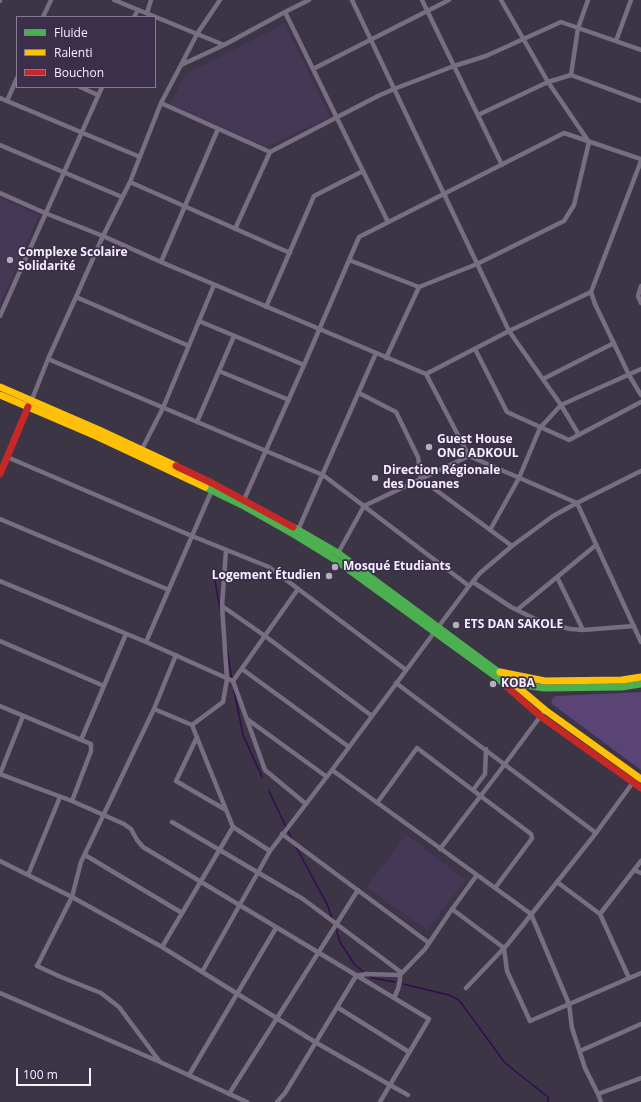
<!DOCTYPE html>
<meta charset="utf-8">
<style>
body{margin:0}
#map{position:relative;width:641px;height:1102px;overflow:hidden;background:#3c3545;font-family:"Open Sans",sans-serif}
canvas{display:block}
.legend{position:absolute;left:16px;top:16px;width:140px;height:72px;box-sizing:border-box;background:#3b2f4b;border:1px solid #857c93;margin:0;padding:5px 7px;list-style:none;font-size:12px;color:#f5effe}
.legend li{display:flex;align-items:center;gap:8px;height:20px}
.legend b{width:20px;border:1px solid #857c93}
.scale{position:absolute;left:16px;top:1068px;width:75px;height:18px;box-sizing:border-box;border:2px solid #f5effe;border-top:0;padding-left:5px;font-size:12px;line-height:14px;white-space:nowrap;color:#f5effe;-webkit-text-stroke:3px #3b2f4b;paint-order:stroke}
</style>
<div id="map">
<canvas width="641" height="1102"></canvas>
<ul class="legend">
<li><b style="height:5px;background:#4caf50"></b>Fluide</li>
<li><b style="height:5px;background:#ffc107"></b>Ralenti</li>
<li><b style="height:5px;background:#c62828"></b>Bouchon</li>
</ul>
<div class="scale">100 m</div>
</div>
<script>
const g = document.querySelector('canvas').getContext('2d');
g.lineJoin = 'round';
function fill(path, color) { g.fillStyle = color; g.fill(path, 'evenodd'); }
const shape = rows => new Path2D(rows.map(r => 'M' + r).join(''));
function trace(path, color, width, dash) { g.strokeStyle = color; g.lineWidth = width; g.lineCap = dash ? 'butt' : 'round'; g.setLineDash(dash || []); g.stroke(path); }
function drawText(font, color, halo, rows, align = 'center') {
  g.font = font + ' "Open Sans",sans-serif'; g.lineWidth = 3.5; g.setLineDash([]); g.textBaseline = 'middle'; g.strokeStyle = halo; g.fillStyle = color; for (const [text, x, y, turn = 0] of rows) {
    g.save(); g.translate(x, y); g.rotate((+turn || 0) * Math.PI / 180); g.textAlign = isNaN(turn) ? turn : align; if (halo) g.strokeText(text, 0, 0); g.fillText(text, 0, 0); g.restore();
  }
}
fill(shape([
 [285,24,330,117,266,147,170,104,186,74],
 [0,198,39,215,0,304],
 [406,834,466,880,427,930,367,887]
]), '#453756');
fill(shape([
 [641,692,641,770,552,704,551,701,554,697,556,696]
]), '#5a4475');
trace(shape([
 [214,574,220,610],
 [227,649,232,679],
 [234,690,243,735,262,777],
 [269,791,286,827],
 [288,830,292,840],
 [296,847,327,904,332,918],
 [336,929,340,942,355,965,365,973],
 [368,975,372,978,395,982],
 [403,984,449,995,459,1000,505,1063,548,1097,548,1102]
]), '#340b54', 1.5);
trace(shape([
 [114,0,224,45],
 [352,0,509,331,561,405,579,435],
 [422,0,502,165],
 [0,1,0,0],
 [285,12,388,222],
 [147,13,151,0],
 [43,17,51,0],
 [134,17,138,10],
 [616,41,631,0],
 [181,65,197,34,220,0],
 [313,69,449,0],
 [571,75,641,101],
 [80,87,98,95],
 [0,98,140,157],
 [7,101,17,78],
 [161,103,270,152],
 [478,115,548,82,571,75,578,28,588,0],
 [0,145,122,197],
 [641,161,591,292,595,304,629,375,641,395],
 [130,182,290,253],
 [0,193,45,213,103,236,161,262,426,374,469,456,577,503,641,642],
 [235,229,270,152,378,96,394,89,454,66,486,56,561,22,641,50],
 [349,260,419,287],
 [161,262,218,129],
 [641,286,638,296,641,303],
 [76,297,189,346],
 [266,307,314,196,363,171],
 [0,316,102,87],
 [199,321,304,365],
 [475,349,507,412,569,440,641,402],
 [386,358,419,287,477,264,564,221,574,205,589,142,548,82,501,0],
 [48,359,323,475,469,586],
 [219,371,289,400],
 [426,374,509,331,591,292],
 [543,379,614,343],
 [359,393,396,412,418,457,421,479,512,546],
 [31,402,48,359,76,297,103,236,130,182,161,103,181,65,224,45,285,12,309,0],
 [197,422,234,336],
 [141,451,163,408,214,285],
 [7,457,192,536,269,567,406,670],
 [243,502,304,365,359,237,564,133,641,159],
 [0,519,169,590],
 [298,530,376,353],
 [490,530,519,478,540,428,561,405,641,369],
 [226,550,222,606,265,636,372,716],
 [337,555,364,506,469,456],
 [557,577,583,630],
 [0,581,146,642,233,681,265,770,306,804],
 [473,582,511,607,545,624,571,629,583,630,634,626],
 [517,610,596,545],
 [0,641,104,686],
 [146,642,212,490],
 [242,669,349,747],
 [233,681,298,589],
 [396,683,596,833],
 [0,706,91,744,91,751,72,801],
 [154,709,192,725,233,827,270,851],
 [247,719,327,777],
 [192,725,223,702,227,679,222,606],
 [197,737,176,781,226,810],
 [81,740,126,634],
 [332,770,531,914,569,1004,572,1028,585,1068,598,1094,601,1102],
 [0,774,72,801,124,824,131,829,137,840,143,847,429,1019,380,1102],
 [0,774,23,716],
 [473,790,485,774,486,749],
 [377,803,417,748,531,834,532,838,530,841,495,888],
 [172,822,303,899,402,973],
 [282,834,429,943],
 [440,849,505,764,545,710],
 [85,855,182,913],
 [0,861,72,897,162,947,315,1042,390,1085,408,1095],
 [634,870,641,873],
 [28,875,60,797],
 [557,882,600,914],
 [452,909,504,948,507,971,530,1021,641,973],
 [162,947,233,827],
 [202,972,270,851,332,770,439,626,469,586,480,573,512,546,553,516,577,503,641,471],
 [629,978,600,914,641,861],
 [466,988,507,945,596,833,634,781],
 [0,993,160,1062,247,1102],
 [394,998,398,989,400,980,400,975],
 [337,1007,409,1052],
 [580,1051,641,1024],
 [160,1062,119,1007,101,993,61,977,37,966,72,897,81,862,154,709,176,655],
 [189,1075,276,928],
 [229,1094,358,890],
 [598,1094,641,1078],
 [277,1102,285,1093,356,976,366,974,400,975,425,949,450,912,477,875]
]), '#776f81', 4.5);
trace(shape([
 [205,487,242,505,295,535,334,559,495,676,506,686],
 [293,527,338,553,508,679],
 [514,681,525,685,544,688,622,687,641,684]
]), '#4caf50', 7);
trace(shape([
 [0,387,99,430,176,466],
 [0,395,96,436,205,487],
 [500,672,545,681,622,680,641,677],
 [508,679,545,710,641,779]
]), '#ffc107', 7);
trace(shape([
 [176,466,212,483,293,527],
 [0,474,28,407],
 [506,686,540,716,641,788]
]), '#c62828', 7);
for (const [x, y, r, color] of [
 [10,260,4,"#b4aebd"],
 [429,447,4,"#b4aebd"],
 [375,478,4,"#b4aebd"],
 [335,567,4,"#b4aebd"],
 [329,576,4,"#b4aebd"],
 [456,625,4,"#b4aebd"],
 [493,684,4,"#b4aebd"]
]) { const dot = new Path2D(); dot.arc(x, y, r, 0, 2 * Math.PI); g.fillStyle = color; g.fill(dot); trace(dot, '#3b2f4b', 1.5); }
drawText('bold 12px', '#f5effe', '#3b2f4b', [
 ["Complexe Scolaire",18,253],
 ["Solidarité",18,267],
 ["Guest House",437,440],
 ["ONG ADKOUL",437,454],
 ["Direction Régionale",383,471],
 ["des Douanes",383,485],
 ["Mosqué Etudiants",343,567],
 ["Logement Étudien",321,576,"right"],
 ["ETS DAN SAKOLE",464,625],
 ["KOBA",501,684]
], 'left');
</script>
